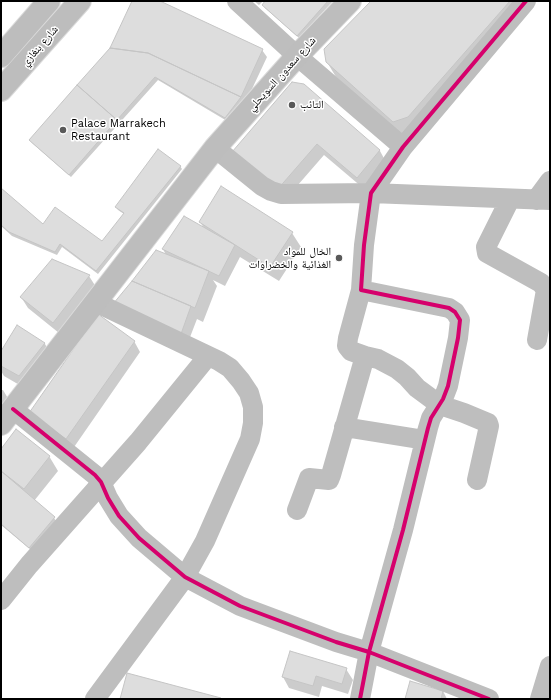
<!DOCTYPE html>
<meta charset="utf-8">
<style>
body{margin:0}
#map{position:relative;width:551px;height:700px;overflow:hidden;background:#fff;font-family:"Work Sans",sans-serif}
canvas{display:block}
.frame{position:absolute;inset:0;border:2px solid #000;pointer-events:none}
</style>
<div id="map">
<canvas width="551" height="700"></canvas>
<div class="frame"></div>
</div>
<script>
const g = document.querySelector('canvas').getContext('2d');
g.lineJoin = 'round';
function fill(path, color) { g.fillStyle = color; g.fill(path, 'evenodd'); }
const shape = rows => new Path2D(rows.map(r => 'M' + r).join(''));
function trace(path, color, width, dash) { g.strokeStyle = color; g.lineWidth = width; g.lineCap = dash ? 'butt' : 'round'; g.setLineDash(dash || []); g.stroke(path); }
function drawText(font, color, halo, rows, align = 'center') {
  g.font = font + ' "Work Sans","Noto Naskh Arabic",sans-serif'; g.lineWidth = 3; g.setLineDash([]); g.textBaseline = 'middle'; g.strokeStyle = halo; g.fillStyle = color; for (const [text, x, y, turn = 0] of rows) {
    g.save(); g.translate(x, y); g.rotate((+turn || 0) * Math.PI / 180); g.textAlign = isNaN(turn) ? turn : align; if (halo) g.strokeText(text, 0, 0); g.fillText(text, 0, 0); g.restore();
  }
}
fill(shape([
 [133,1,158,1,262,50,267,57,245,104,241,102,227,121,158,80,71,177,32,143,30,140,111,49],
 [254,1,263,1,259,5],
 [266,1,333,1,299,38,265,8,263,5],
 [372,1,515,1,402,136,336,77,327,62],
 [303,85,380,151,386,162,363,188,324,155,284,201,240,163],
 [180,166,182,169,98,274,62,247,57,255,12,236,1,226,1,190,43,225,102,243,124,214,118,210,116,207],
 [200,222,292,233,301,247,279,281,240,257,225,286,213,280,217,286,203,322,197,319,187,345,121,315,166,255,163,249,204,228],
 [52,261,89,276,96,287,59,333,28,308,21,297],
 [17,327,45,344,53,358,28,390,4,376,1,371,1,353],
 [134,341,140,352,72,450,36,424],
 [1,390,3,390,9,400,1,411],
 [1,451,49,456,58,471,34,501,54,518,56,521,31,550,1,525],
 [346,669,353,680,348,694,322,686,319,697,289,688,283,677],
 [443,691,447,699,406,699]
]), '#0003');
const building = shape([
 [132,1,160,1,263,49,241,97,148,53,110,48,132,1],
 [265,1,328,1,297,36,262,5,265,1],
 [371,1,510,1,408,117,393,122,326,62,324,49,371,1],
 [110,48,148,53,241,97,225,118,155,77,117,120,77,85,110,48],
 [292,82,304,84,380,150,357,178,317,144,277,190,232,152,292,82],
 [77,85,117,120,69,175,29,140,77,85],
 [158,149,181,166,96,271,60,244,55,252,9,232,1,225,1,188,43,224,55,207,102,241,124,213,115,207,158,149],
 [221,186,293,232,270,267,199,222,221,186],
 [184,216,235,245,219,276,162,249,184,216],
 [156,250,209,271,195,308,132,281,156,250],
 [52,259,90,275,53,323,20,297,52,259],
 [132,281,191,306,181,334,113,304,132,281],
 [98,314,135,341,66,439,29,413,98,314],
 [17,325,45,343,19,376,1,366,1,351,17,325],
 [16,429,50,456,24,489,1,471,1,449,16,429],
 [1,471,55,517,29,548,1,524,1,471],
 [290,651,347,668,342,684,316,676,313,686,282,677,290,651],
 [127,673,221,698,221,699,120,699,127,673],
 [410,681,443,691,441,699,405,699,410,681]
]);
fill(building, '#ddd');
trace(building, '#c5c5c5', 1);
const major = shape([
 [1,56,49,1],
 [1,90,80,1],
 [1,424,215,148,297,56,350,1]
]);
trace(major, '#dbdbdb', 24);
trace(shape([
 [237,1,297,56,403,147],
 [215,148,262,186,271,191,281,194,371,193,550,200],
 [510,199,486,247,487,253,541,283,546,290,537,340],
 [536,200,550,181],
 [365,356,378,359,397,369,407,377,417,388,440,405,464,413,488,423,489,426,477,480],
 [13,409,95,475,101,482,108,498,119,516,139,538,185,577,240,606,336,642,369,652,489,699],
 [344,427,425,440],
 [297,510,309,478,329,480,331,475,365,356,351,351,347,346,348,338,361,290],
 [1,600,29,565,138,442,208,356],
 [95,699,185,577,205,541,250,439,253,423,253,407,249,393,241,381,230,368,219,361,95,302],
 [360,699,369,652,403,530,428,428,431,418,443,399,448,386,458,338,460,320,455,312,449,308,361,290,364,245,371,193,403,147,526,1],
 [540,699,550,666]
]), '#bebebe', 20);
trace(major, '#bdbdbd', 22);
trace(shape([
 [13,409,95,475,101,482,108,498,119,516,139,538,185,577,240,606,336,642,369,652,489,699],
 [360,699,369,652,403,530,428,428,431,418,443,399,448,386,458,338,460,320,455,312,449,308,361,290,364,245,371,193,403,147,526,1]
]), '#d6006c', 4);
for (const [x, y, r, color] of [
 [292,105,4,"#595959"],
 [63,130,4,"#595959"],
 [339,258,4,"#595959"]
]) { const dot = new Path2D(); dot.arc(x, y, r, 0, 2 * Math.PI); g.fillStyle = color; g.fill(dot); trace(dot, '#fff', 1.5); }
drawText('11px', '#000', '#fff', [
 ["شارع بنغازي",40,46,-49],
 ["شارع سعدون السويحلي",282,74,-48]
]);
drawText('11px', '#000', '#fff', [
 ["التائب",300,105],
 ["Palace Marrakech",71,124],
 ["Restaurant",71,137],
 ["الخال للمواد",331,252,"right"],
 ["الغذائية والخضراوات",331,265,"right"]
], 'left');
</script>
